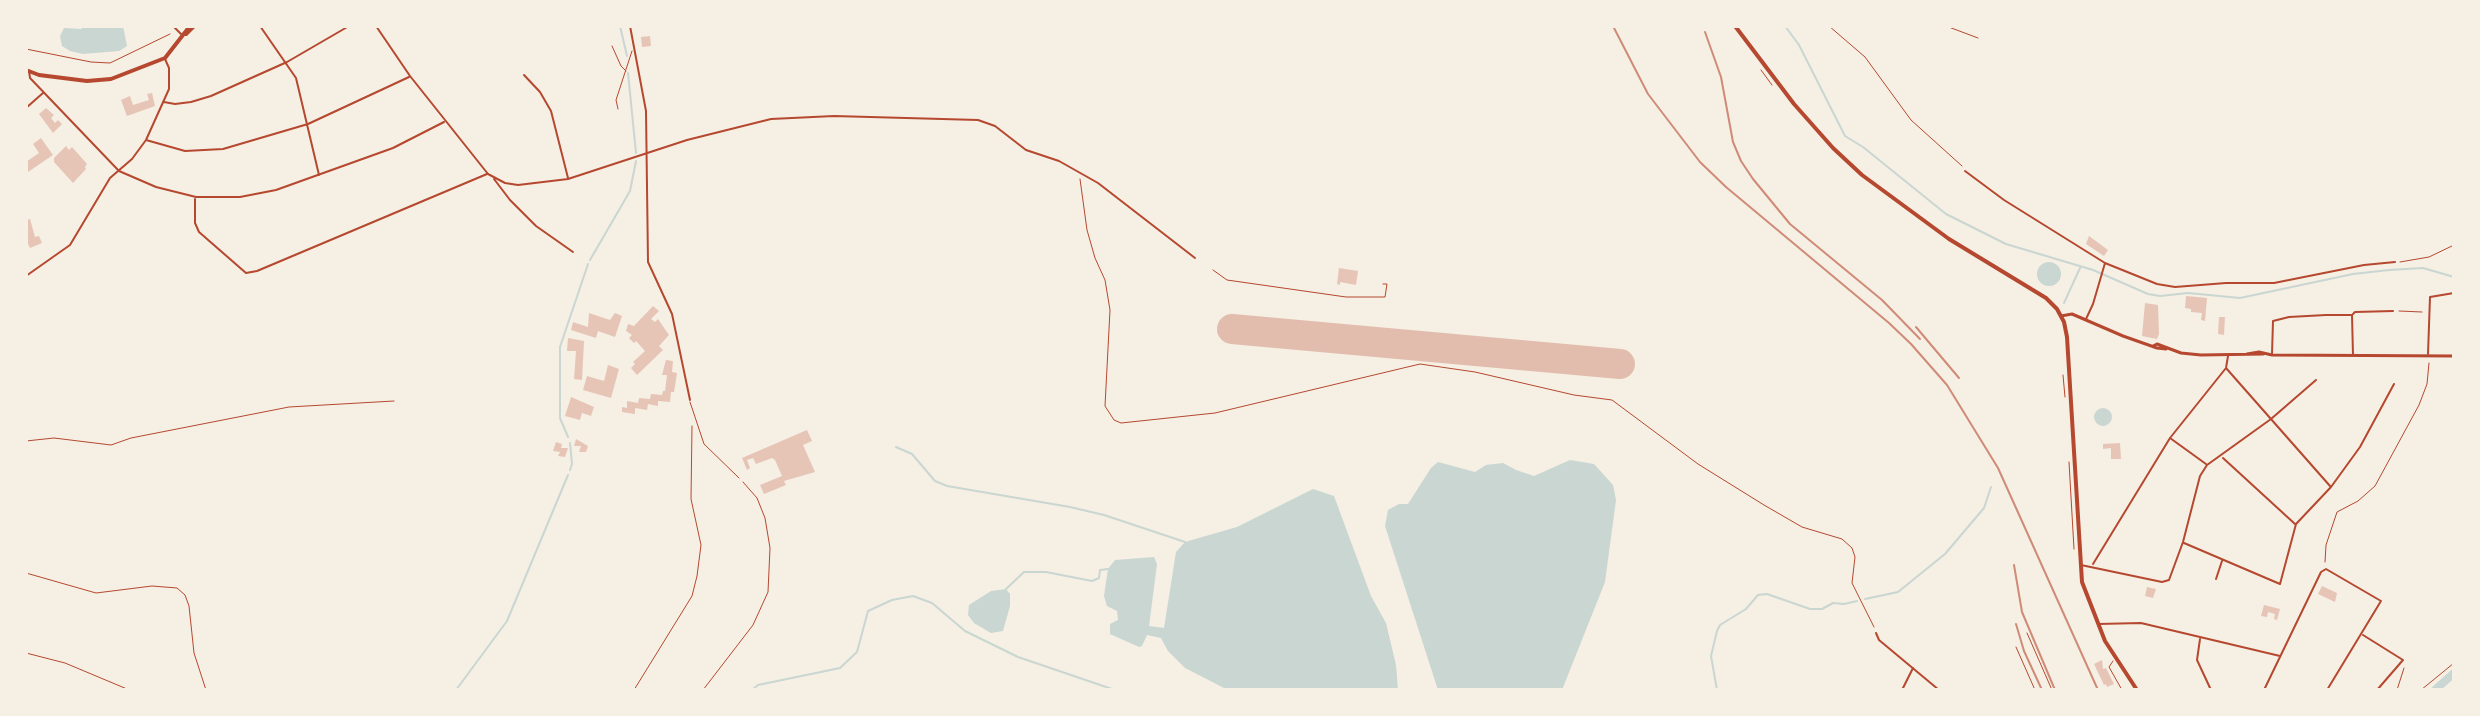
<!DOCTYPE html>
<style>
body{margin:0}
#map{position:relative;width:2480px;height:716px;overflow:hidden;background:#f6efe4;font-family:Ubuntu,sans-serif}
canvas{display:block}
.frame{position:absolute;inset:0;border:28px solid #f6efe4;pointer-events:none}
</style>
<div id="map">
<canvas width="2480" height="716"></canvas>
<div class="frame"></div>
</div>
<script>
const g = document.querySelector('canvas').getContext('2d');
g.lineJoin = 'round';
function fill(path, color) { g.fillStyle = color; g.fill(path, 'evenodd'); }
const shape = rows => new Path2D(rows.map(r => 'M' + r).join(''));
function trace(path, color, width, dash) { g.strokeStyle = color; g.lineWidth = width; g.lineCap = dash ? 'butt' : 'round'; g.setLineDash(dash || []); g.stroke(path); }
fill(shape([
 [85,26,123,26,127,46,119,51,83,54,70,51,62,46,60,36,64,28,81,29],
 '2037 274a12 12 0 1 1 24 0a12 12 0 1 1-24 0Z',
 '2094 417a9 9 0 1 1 18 0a9 9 0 1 1-18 0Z',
 [1570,460,1594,464,1613,485,1616,500,1605,582,1562,690,1438,690,1385,526,1388,510,1399,504,1408,504,1431,468,1438,462,1475,472,1486,465,1503,463,1516,470,1534,476],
 [1313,489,1334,496,1371,596,1386,623,1396,665,1398,690,1226,689,1185,668,1168,651,1161,638,1147,635,1142,646,1139,647,1110,634,1110,624,1118,620,1117,611,1107,606,1104,596,1108,569,1115,560,1154,557,1157,564,1149,626,1164,628,1176,552,1185,542,1237,527],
 [1006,589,1010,594,1010,606,1003,631,991,633,974,623,968,615,969,605,991,591]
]), '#c9d6d2');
trace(shape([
 [620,26,627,56],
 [1785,26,1799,45,1845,136,1863,147,1946,214,2006,244,2093,270,2148,294,2160,296,2188,293,2240,298,2353,274,2389,270,2423,268,2454,277],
 [628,73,636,153],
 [590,260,630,191,636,161],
 [2064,303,2080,268],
 [568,437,560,418,560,347,588,264],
 [896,447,912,454,935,481,947,486,1070,507,1104,515,1185,542],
 [570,470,572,464,570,443],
 [1006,589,1024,572,1046,572,1092,581,1099,578,1100,570,1108,569],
 [1865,599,1898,592,1945,554,1984,508,1991,487],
 [456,690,507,621,568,475],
 [752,690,758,685,840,668,857,652,868,611,892,600,913,596,932,603,965,631,1018,657,1115,690],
 [1717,690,1711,656,1717,631,1720,625,1746,609,1758,595,1767,594,1810,609,1822,609,1833,603,1844,604,1857,601]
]), '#c9d6d2', 2);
trace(shape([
 [2435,690,2454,673]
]), '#c9d6d2', 8);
trace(shape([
 [1232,329,1620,364]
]), '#e2bdae', 30);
fill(shape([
 [650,36,651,46,642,47,641,37],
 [152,93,155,106,127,116,121,100,130,96,133,105,149,100,147,94],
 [46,108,54,115,51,118,55,123,58,120,62,124,53,133,39,114],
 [41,138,53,155,28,172,26,162,39,153,33,144],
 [66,146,69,150,72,147,87,164,85,167,86,169,73,183,54,162,54,158],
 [30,219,35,237,39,236,42,243,30,248,26,240,26,220],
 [2089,236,2108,250,2104,256,2086,244],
 [1339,268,1358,271,1356,285,1340,282,1340,285,1337,284],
 [2186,296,2207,298,2205,321,2201,320,2202,313,2191,312,2191,309,2185,308],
 [2145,303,2158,305,2159,334,2157,339,2142,336],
 [653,306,659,311,651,319,655,322,658,319,669,335,659,346,663,350,637,375,631,368,635,364,633,362,645,351,636,341,634,343,629,338,632,335,626,331,628,324,634,326],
 [589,313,610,320,615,313,622,316,615,337,598,331,596,338,571,330,573,322,588,327],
 [2219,317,2225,317,2224,335,2218,334],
 [568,338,584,341,582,380,574,379,576,351,567,351],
 [666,360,673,361,672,372,677,373,674,392,671,392,670,402,658,401,658,406,648,404,647,410,635,408,635,414,622,412,622,407,627,408,627,401,638,403,639,398,650,399,651,394,662,395,663,391,665,391,667,375,662,375],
 [608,365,619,369,611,398,583,390,587,376,604,381],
 [571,397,594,407,591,416,582,413,580,420,565,416],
 [807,430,812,441,803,445,815,472,784,481,786,485,764,494,760,485,782,476,775,460,772,458,756,464,753,458,747,460,750,468,747,470,742,458],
 [576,439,588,446,586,452,579,452,581,446,574,446],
 [556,442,562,444,561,448,568,448,565,457,558,456,560,452,553,451],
 [2120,443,2121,459,2111,459,2111,448,2103,449,2103,444],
 [2322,586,2337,593,2335,602,2318,594],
 [2147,587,2156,589,2153,598,2145,596],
 [2264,605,2280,609,2277,620,2274,619,2275,614,2268,612,2267,617,2261,616],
 [2102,660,2103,669,2106,668,2114,684,2107,687,2106,684,2104,685,2094,664]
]), '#e6c5b7');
trace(shape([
 [1829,26,1865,57,1911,120,1962,166],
 [1946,26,1978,38],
 [26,49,91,62,110,63,170,34],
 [1761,70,1772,85],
 [1080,179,1087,230,1095,258,1105,280,1110,310,1105,406,1114,420,1121,423,1215,413,1420,364,1475,372,1574,395,1612,400,1698,464,1764,505,1802,527,1842,539,1852,548,1855,557,1852,583,1874,627],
 [2400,262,2429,257,2454,245],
 [2399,311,2422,312],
 [2063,375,2065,397],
 [26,441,54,438,111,445,131,438,289,407,394,401],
 [2069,462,2074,549],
 [2325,562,2326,545,2337,512,2358,501,2375,486,2419,405,2427,384,2429,363],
 [26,573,96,593,152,586,177,588,185,595,189,606,194,653,206,690],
 [26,653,65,663,127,689],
 [26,689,55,690],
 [634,690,692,596,697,576,701,545,691,499,692,426],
 [703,690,753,625,768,592,770,548,765,518,757,498,743,482],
 [2397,690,2404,668],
 [2421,690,2454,663]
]), '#b5482f', 1);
trace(shape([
 [612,46,621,66,626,71],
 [618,109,616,100,632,51],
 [1213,270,1227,280,1346,297,1385,297,1387,284,1383,284],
 [690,402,704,444,739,478],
 [2027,633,2052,690],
 [2016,647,2035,690],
 [2113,661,2109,667,2122,690]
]), '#b5482f', 1);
trace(shape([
 [173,26,181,34],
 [260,26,296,78,319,175],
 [376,26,410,76,488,174,505,183,518,185,568,179,687,140,771,119,834,116,978,120,995,126,1026,150,1059,161,1098,183,1195,258],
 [630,26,646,111,648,262,672,314,690,400],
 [29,71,30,78,119,171,156,187,196,197,240,197,276,190,393,148,444,122],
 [524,75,540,92,551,111,568,178],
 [164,102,175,104,191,102,211,96,287,62,349,26],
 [26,108,43,93],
 [146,140,185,151,223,149,308,124,409,77],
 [1965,171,2004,200,2105,263,2093,304,2086,319],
 [494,179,510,200,536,226,573,252],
 [195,199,195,223,199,232,246,273,257,271,487,174],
 [2105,263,2157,284,2175,287,2226,283,2274,283,2364,265,2395,262],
 [26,276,70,245,110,178,132,159,146,140,169,89,169,68,165,59],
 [2353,314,2355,312,2393,311],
 [2272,354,2273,321,2289,317,2326,315,2352,315,2353,355],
 [2428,354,2430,297,2454,293],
 [2226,368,2330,486],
 [2170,438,2206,464],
 [2223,458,2295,524],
 [2184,543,2280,584,2296,524,2331,487,2360,447,2394,384],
 [2093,564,2170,438,2226,368,2228,356],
 [2081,565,2162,582,2169,580,2183,542,2200,476,2207,465,2271,419,2316,380],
 [2216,579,2222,561],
 [2098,624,2141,623,2280,656],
 [1876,633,1879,640,1939,690],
 [2363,635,2403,660,2377,690],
 [2200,639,2197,660,2211,690],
 [1902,690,1913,668],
 [2264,690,2321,572,2326,569,2381,601,2327,690]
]), '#b5482f', 2);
trace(shape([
 [2061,316,2072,314,2123,336,2157,348,2166,349],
 [2153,346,2157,344,2181,353,2201,355,2263,354],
 [2247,354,2259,352,2272,355,2454,356]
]), '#b5482f', 3);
trace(shape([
 [1735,26,1794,104,1833,148,1862,175,1949,239,2046,298,2057,309,2064,322,2067,337,2082,582,2105,641,2137,690],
 [186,34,194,26],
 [26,70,39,75,87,81,111,79,165,58,190,26]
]), '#b5482f', 4);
trace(shape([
 [1613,26,1648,94,1700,162,1726,187,1889,323,1911,344,1947,385,1998,468,2098,690],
 [1705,32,1721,77,1733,142,1741,161,1753,179,1790,224,1882,300,1920,339],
 [1916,327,1959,378],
 [2014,565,2022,612,2055,690],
 [2016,624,2024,651,2042,690]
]), '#cf8b77', 2);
</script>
